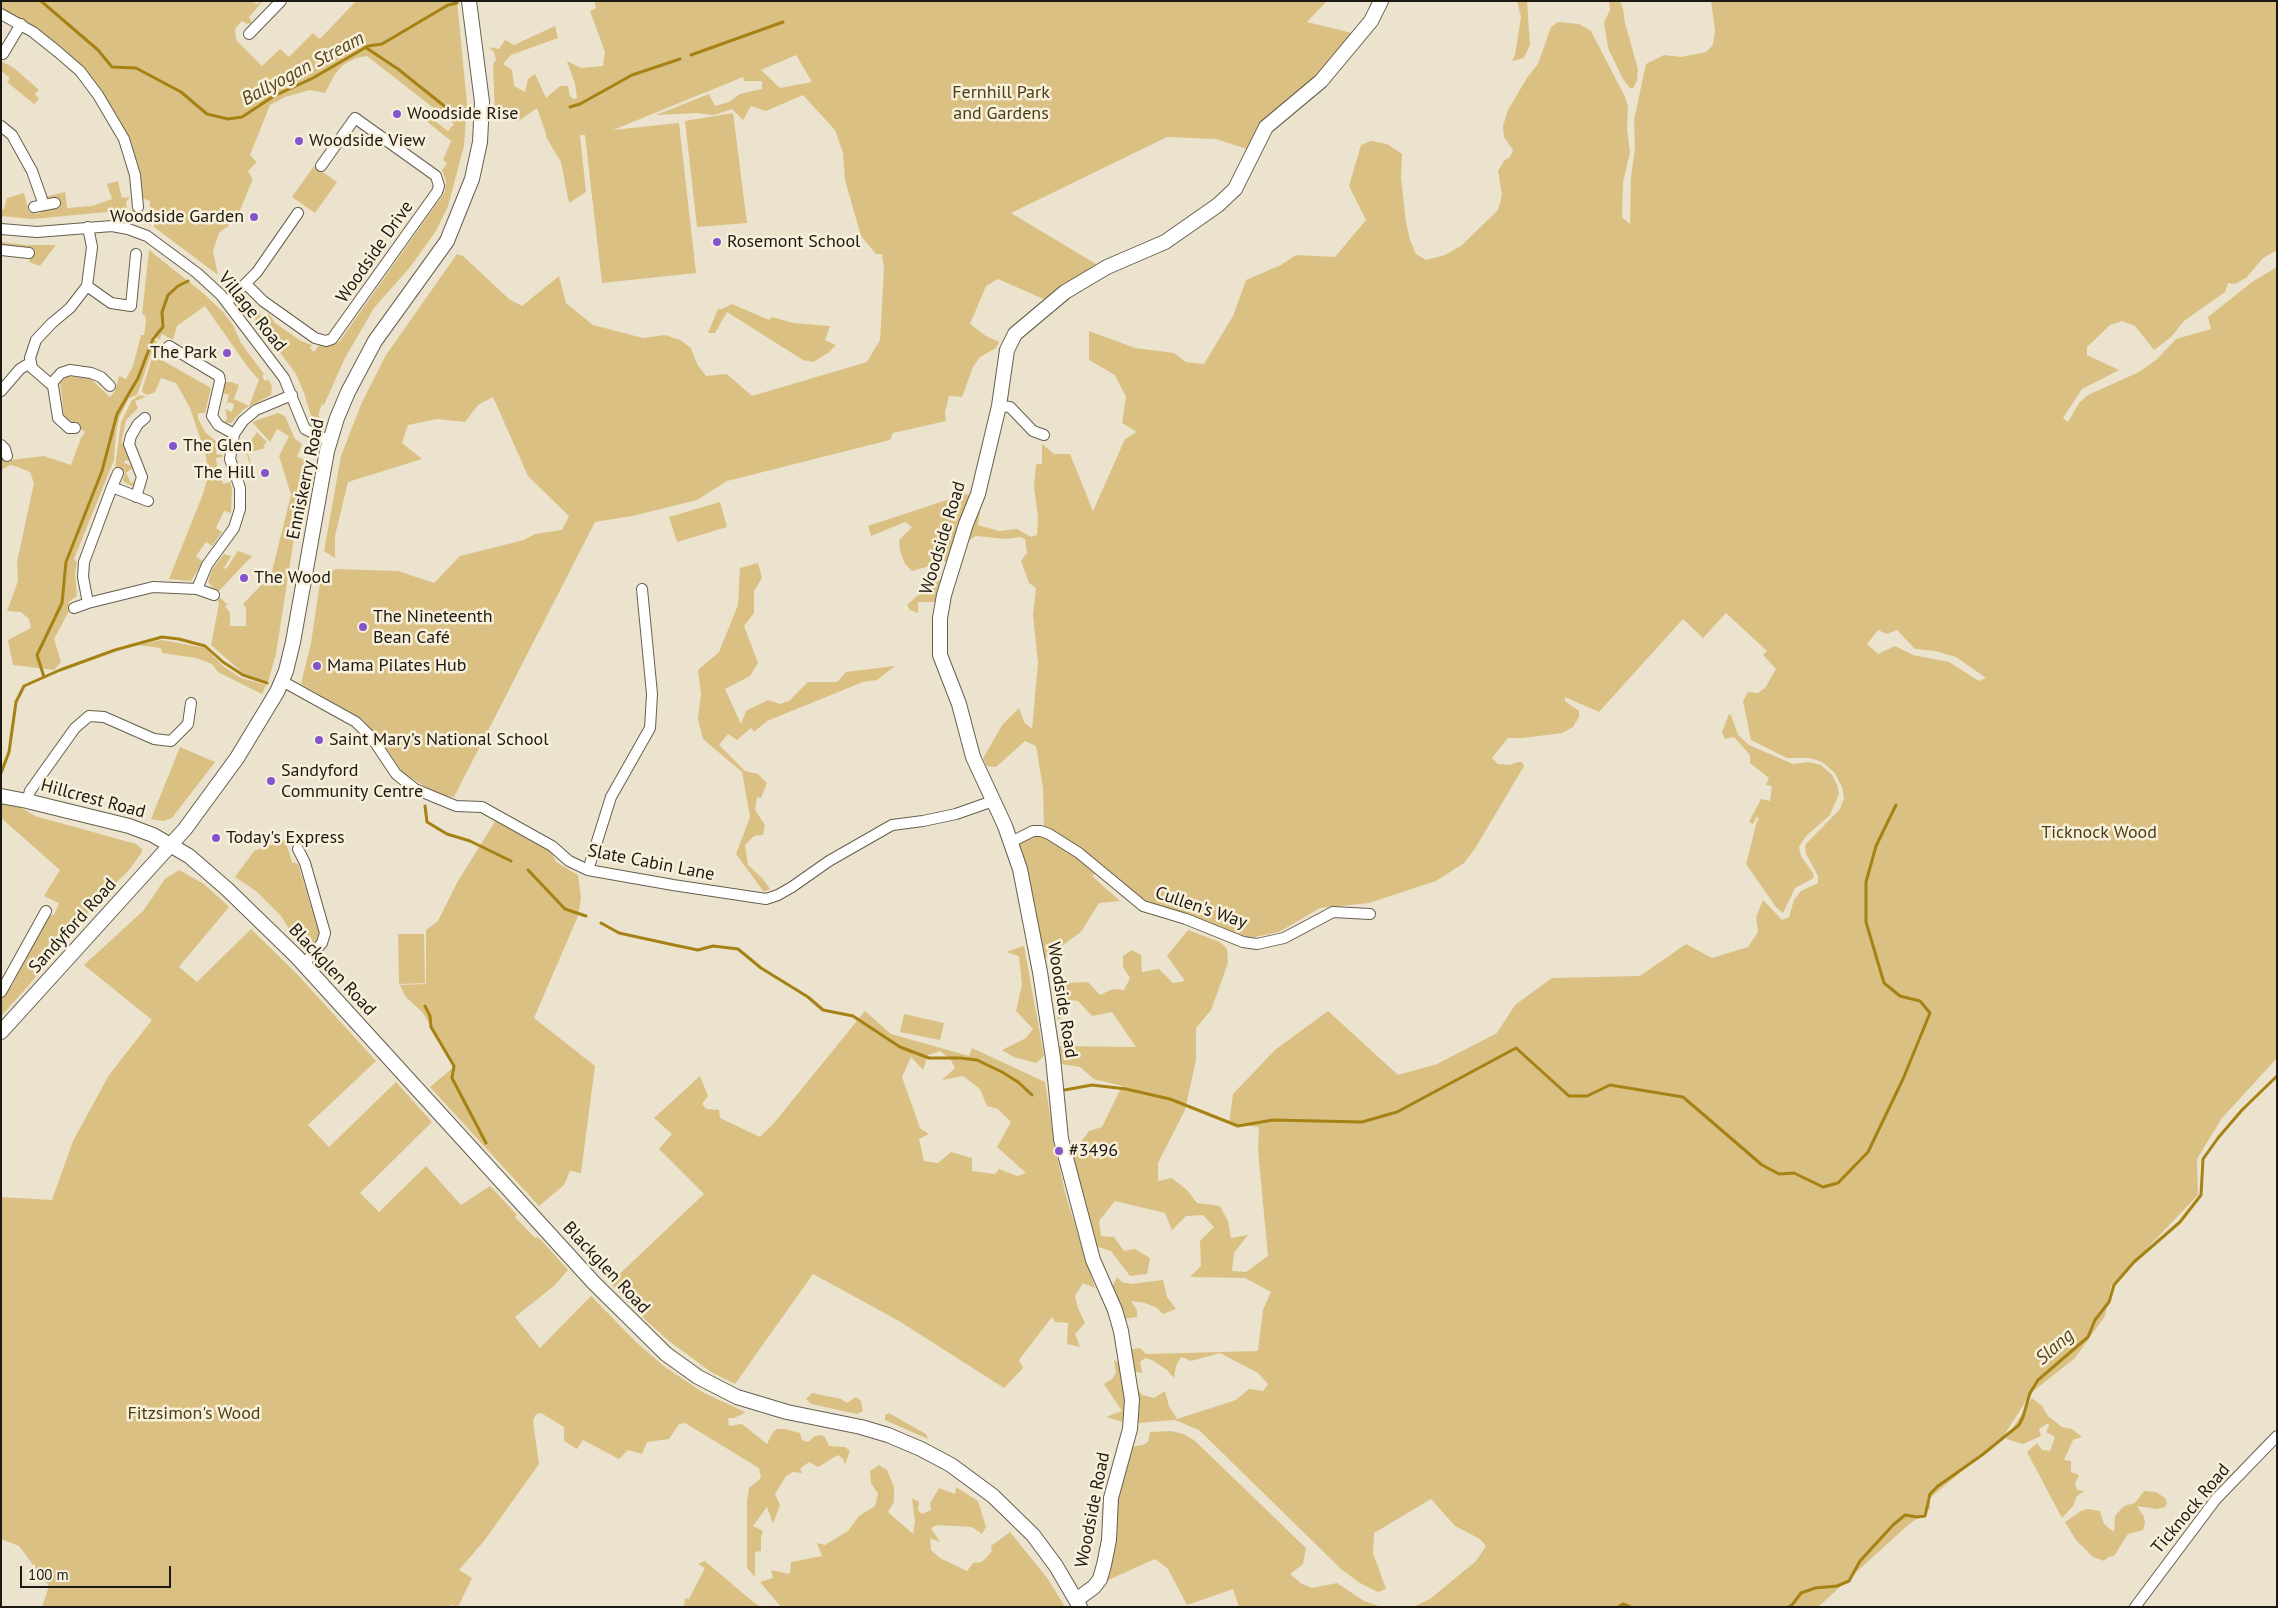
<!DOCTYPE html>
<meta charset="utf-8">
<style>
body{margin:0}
#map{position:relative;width:2278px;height:1608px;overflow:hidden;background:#ebe3ce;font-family:"PT Sans",sans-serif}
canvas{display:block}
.frame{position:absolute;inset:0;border:2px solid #1c1912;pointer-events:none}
.scale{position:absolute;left:20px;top:1566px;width:151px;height:22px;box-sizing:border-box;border:2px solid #1c1912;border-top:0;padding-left:6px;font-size:15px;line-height:18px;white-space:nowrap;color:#1c1912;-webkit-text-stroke:4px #f8f0db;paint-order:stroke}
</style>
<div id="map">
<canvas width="2278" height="1608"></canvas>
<div class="frame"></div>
<div class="scale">100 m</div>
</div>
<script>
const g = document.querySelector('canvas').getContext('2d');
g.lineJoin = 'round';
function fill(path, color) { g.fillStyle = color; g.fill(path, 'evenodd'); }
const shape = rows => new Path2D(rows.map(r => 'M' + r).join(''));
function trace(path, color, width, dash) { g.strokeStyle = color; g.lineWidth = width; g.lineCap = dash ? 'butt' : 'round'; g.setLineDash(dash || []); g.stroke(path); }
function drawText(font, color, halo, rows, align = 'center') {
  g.font = font + ' "PT Sans",sans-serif'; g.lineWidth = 5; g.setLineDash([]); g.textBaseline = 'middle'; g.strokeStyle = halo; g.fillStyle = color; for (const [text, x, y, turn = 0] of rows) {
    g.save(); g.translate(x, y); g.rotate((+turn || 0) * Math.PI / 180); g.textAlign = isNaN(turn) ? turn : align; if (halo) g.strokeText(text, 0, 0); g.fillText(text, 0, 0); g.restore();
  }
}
fill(shape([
 [1,1,253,1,256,4,263,1,249,17,252,23,247,24,242,21,235,29,236,40,262,66,280,49,289,57,313,33,320,39,356,1,457,1,467,103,464,146,448,206,436,231,411,266,374,308,345,358,324,405,322,404,318,415,320,416,317,421,312,419,304,393,296,374,246,307,245,301,251,303,264,320,269,314,275,323,301,341,312,345,310,348,314,352,319,345,327,346,339,342,445,192,446,181,442,170,447,163,443,160,451,141,414,111,417,107,448,131,454,124,367,56,356,58,343,65,335,74,325,93,309,90,285,97,270,105,250,155,257,162,248,171,252,178,252,181,236,220,219,233,213,251,218,275,154,227,154,216,150,210,150,201,142,198,136,173,81,66,65,50,45,35,1,8],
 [594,1,1327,1,1307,22,1356,34,1325,71,1260,126,1247,149,1216,139,1167,137,1011,213,1101,267,1046,300,998,279,986,286,970,324,986,336,999,342,996,348,980,357,973,367,962,397,949,396,945,412,946,421,893,433,890,440,727,481,697,500,632,516,595,522,454,797,439,795,403,773,378,737,362,719,301,684,311,643,321,576,336,569,398,571,434,583,460,556,524,540,535,534,562,530,569,516,528,476,493,397,478,405,465,422,437,419,408,425,402,443,422,459,348,482,335,536,335,558,324,551,341,456,362,402,386,355,457,254,463,256,509,299,522,306,559,276,566,303,593,325,643,338,665,335,680,340,691,348,697,364,706,376,727,374,752,396,867,362,880,340,884,269,882,254,876,254,861,236,845,180,843,153,835,130,803,95,766,111,751,106,743,120,732,109,714,115,697,113,656,115,709,94,715,106,729,102,740,94,762,89,762,81,744,81,743,77,613,130,679,123,696,273,602,283,585,135,580,135,586,192,569,203,561,162,546,137,546,134,537,108,517,122,495,115,493,64,496,60,494,52,489,47,499,49,505,40,514,45,555,26,558,38,511,55,503,64,512,70,514,86,525,92,528,79,535,74,546,98,560,86,568,86,570,96,574,99,577,98,575,84,567,61,581,68,603,66,605,52,590,11,596,8],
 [796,55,812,82,780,88,761,70],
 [1517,1,1527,1,1530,45,1524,58,1512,61,1515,55,1521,17],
 [1609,1,1620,1,1623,9,1625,23,1638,69,1637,81,1633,88,1630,88,1623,79,1608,48,1604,22,1610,10],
 [1711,1,2277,1,2277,250,2263,258,2246,278,2235,284,2228,283,2225,292,2184,321,2171,337,2154,350,2135,326,2122,321,2110,325,2087,347,2087,355,2119,370,2082,389,2063,418,2068,422,2079,403,2088,395,2139,372,2156,360,2176,339,2211,329,2208,317,2252,282,2277,267,2277,1058,2222,1118,2197,1159,2198,1195,2111,1286,2105,1316,2075,1358,2031,1393,2003,1437,1930,1498,1930,1509,1908,1525,1818,1607,1413,1607,1430,1599,1476,1561,1486,1546,1480,1539,1455,1526,1431,1499,1374,1533,1373,1553,1386,1589,1378,1592,1360,1583,1341,1569,1199,1430,1175,1420,1138,1423,1134,1382,1142,1395,1154,1398,1165,1391,1169,1406,1177,1419,1236,1400,1249,1389,1263,1391,1268,1384,1258,1373,1220,1353,1191,1361,1181,1357,1176,1366,1174,1378,1167,1370,1152,1360,1145,1358,1140,1362,1142,1373,1132,1371,1129,1350,1140,1348,1146,1354,1258,1351,1263,1310,1271,1292,1245,1278,1190,1277,1201,1266,1200,1241,1214,1227,1203,1215,1186,1216,1172,1230,1165,1213,1115,1201,1099,1221,1101,1236,1114,1237,1124,1251,1135,1249,1150,1258,1147,1274,1130,1276,1111,1251,1092,1245,1072,1154,1089,1131,1102,1127,1122,1086,1094,1079,1080,1067,1056,1063,1056,1046,1136,1047,1112,1012,1092,1016,1078,1001,1069,1000,1068,1013,1058,1020,1055,992,1064,983,1088,982,1100,995,1113,989,1124,990,1130,978,1123,967,1123,956,1132,950,1141,955,1142,972,1159,969,1173,983,1185,981,1167,956,1188,930,1220,942,1227,949,1228,963,1211,1010,1196,1028,1196,1060,1185,1110,1158,1163,1158,1181,1172,1178,1188,1191,1197,1203,1220,1206,1228,1221,1231,1238,1248,1235,1234,1253,1232,1271,1246,1272,1268,1256,1258,1150,1259,1127,1229,1124,1233,1094,1275,1050,1328,1011,1398,1075,1437,1064,1497,1033,1515,1005,1552,978,1640,976,1686,944,1712,958,1748,947,1758,932,1756,917,1763,900,1782,920,1789,917,1794,900,1801,891,1818,883,1818,876,1806,854,1805,845,1840,809,1844,798,1842,787,1835,773,1822,762,1810,758,1787,758,1751,740,1743,701,1748,692,1758,693,1765,688,1776,669,1763,655,1767,651,1726,613,1703,638,1683,619,1599,712,1565,697,1565,701,1579,711,1579,717,1573,727,1562,733,1523,738,1508,738,1492,758,1498,764,1510,765,1518,762,1522,762,1524,766,1476,847,1464,863,1436,881,1369,903,1320,908,1279,932,1255,937,1246,937,1198,918,1149,903,1127,892,1044,828,1043,788,1036,746,1025,741,996,767,987,766,983,758,1003,724,1019,708,1024,722,1032,729,1038,663,1033,615,1036,588,1029,583,1021,561,1027,553,1025,539,1020,537,1006,539,976,536,968,541,967,534,978,508,980,511,978,525,999,531,1017,529,1031,537,1037,535,1038,517,1034,487,1036,464,1042,464,1042,444,1054,454,1070,454,1093,511,1125,439,1137,432,1122,423,1126,397,1115,375,1089,360,1089,331,1135,348,1174,353,1186,362,1204,364,1233,316,1246,280,1281,265,1296,255,1335,257,1366,220,1349,186,1361,145,1371,141,1387,144,1402,154,1401,178,1406,222,1410,240,1416,254,1426,260,1445,255,1461,246,1498,210,1502,195,1498,171,1504,161,1510,157,1513,150,1504,137,1503,126,1508,110,1527,78,1538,64,1551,27,1558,22,1579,24,1591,31,1625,97,1628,107,1627,129,1630,152,1623,183,1622,217,1630,224,1631,177,1635,148,1634,120,1646,64,1664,55,1681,57,1706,52,1713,45,1715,30],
 [1878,630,1887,634,1897,630,1915,649,1935,651,1956,657,1986,678,1979,681,1949,662,1913,655,1895,646,1878,654,1867,644],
 [1,61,14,68,39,90,35,94,39,99,34,104,7,82,10,78,1,71],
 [733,113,747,223,697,227,685,121],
 [314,166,337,182,315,213,292,197],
 [118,181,122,198,130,197,126,202,127,211,138,210,139,215,144,215,144,212,147,213,151,217,151,226,134,217,107,212,33,219,1,216,1,210,4,209,7,198,24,193,29,212,35,212,35,214,41,213,40,211,54,208,52,202,45,197,65,192,67,208,92,206,112,199,107,184],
 [1,242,26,245,56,245,40,266,29,262,31,251,1,245],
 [149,250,203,293,222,311,233,325,241,343,264,374,262,376,265,381,268,379,272,386,271,395,244,409,231,423,225,422,227,418,225,409,232,412,234,404,228,402,226,406,229,395,222,393,225,382,231,382,239,385,234,399,249,406,259,380,247,366,205,306,177,326,173,340,162,334,159,340,154,335,152,336,157,342,151,354,137,395,129,398,119,418,116,433,114,460,74,559,77,562,75,574,77,596,69,602,69,611,54,639,61,662,54,670,13,665,8,640,31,628,29,619,21,612,7,611,18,581,17,562,34,483,30,472,18,467,10,465,1,470,1,455,11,460,44,456,71,465,81,438,85,432,64,416,60,383,67,376,91,379,110,397,115,391,119,376,126,379,133,366,141,335,144,335,146,321,145,315,142,314],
 [732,304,769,320,772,317,793,323,830,326,825,340,836,345,828,353,813,362,803,360,727,312,715,333,708,333,718,309,722,309],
 [153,355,211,388,205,413,198,413,198,418,205,432,218,443,216,454,223,455,222,457,216,458,218,470,223,484,230,482,232,489,231,513,224,511,216,528,222,532,212,546,206,542,196,556,203,562,191,581,169,579,203,494,208,476,206,456,190,408,176,383,161,378,155,392,148,395,143,393,142,390],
 [140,395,146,397,135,401,138,408,126,420,121,443,124,444,131,461,125,460,124,463,134,467,126,473,131,483,137,480,135,488,123,481,125,471,115,468,121,422,132,400],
 [278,413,285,416,295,439,302,444,297,457,306,460,276,654,268,682,243,673,211,645,219,604,216,594,228,605,225,606,230,613,230,626,246,626,246,608,243,604,271,575,291,495,279,456,289,436,277,429,270,442,252,422],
 [257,432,267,442,263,446,265,448,248,453,255,479,247,455,250,442],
 [965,494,973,496,950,560,912,571,905,564,900,551,899,540,912,527,905,522,871,536,868,526],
 [720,502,727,527,677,542,669,517],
 [238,551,252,556,217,593,208,582,212,570,224,554,231,556,224,568,226,569],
 [758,563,762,578,754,591,754,613,744,626,758,663,750,676,725,689,741,724,746,711,768,700,780,704,789,701,808,682,837,682,846,672,895,666,877,680,863,682,767,721,754,732,751,728,737,740,728,734,719,745,745,771,758,774,767,783,761,798,757,797,755,810,765,825,763,835,754,836,745,845,748,865,762,878,770,889,764,892,736,854,750,817,742,772,703,739,698,719,701,694,698,670,719,652,738,605,740,568],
 [945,577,939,602,918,602,918,613,910,610,907,605,926,588],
 [162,640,205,648,223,666,241,678,266,685,262,694,218,672,212,664,196,658,162,653,161,648,138,645],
 [1729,714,1731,715,1738,735,1749,745,1793,764,1808,762,1821,765,1832,775,1837,785,1839,794,1830,815,1806,836,1799,847,1801,856,1813,873,1814,878,1795,888,1783,913,1776,907,1746,864,1757,821,1759,820,1757,816,1753,824,1749,822,1761,799,1770,801,1772,786,1766,785,1769,778,1750,763,1750,755,1734,737,1725,739,1722,732],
 [180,747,215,762,172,818,163,821,151,819],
 [1,802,15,804,35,816,136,844,142,849,142,852,129,870,97,902,29,985,1,1016,1,1000,13,984,44,921,49,916,54,915,59,903,44,896,60,870,1,818],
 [496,820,550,850,556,862,578,875,581,898,578,916,534,1018,595,1066,581,1173,570,1171,564,1185,539,1206,430,1087,455,1066,423,1013,405,996,400,985,426,984,426,930,438,921,458,881],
 [1041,834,1091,866,1095,874,1092,876,1120,901,1099,903,1081,932,1045,958,1018,845,1031,835],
 [285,840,292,862,298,864,319,933,318,941,307,949,294,937,281,916,256,891,235,877,254,851],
 [179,870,204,884,229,907,179,967,197,982,251,929,297,974,376,1061,308,1125,329,1147,396,1082,432,1122,360,1193,379,1212,426,1166,461,1205,490,1186,517,1215,515,1217,535,1238,537,1237,542,1241,568,1270,555,1285,515,1317,540,1348,591,1296,637,1343,665,1367,704,1393,743,1411,745,1413,734,1418,728,1418,729,1426,742,1424,767,1444,773,1432,777,1429,785,1429,800,1433,802,1440,808,1442,815,1436,821,1435,825,1437,829,1446,845,1447,850,1451,845,1464,843,1459,838,1455,818,1467,809,1462,800,1469,802,1473,793,1472,786,1476,775,1494,780,1505,773,1524,767,1507,753,1526,763,1531,761,1537,761,1551,755,1552,755,1577,747,1568,747,1502,749,1488,761,1478,759,1468,685,1423,679,1424,669,1439,647,1442,642,1454,628,1450,619,1459,583,1440,577,1449,564,1441,564,1427,541,1413,536,1414,533,1421,539,1464,484,1541,459,1570,472,1578,458,1607,451,1605,450,1607,42,1607,49,1586,19,1546,1,1539,1,1197,52,1200,73,1141,109,1075,152,1020,84,965,143,911,165,879],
 [398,934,424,934,425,983,399,984],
 [1024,946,1044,1056,1036,1063,1014,1057,1002,1050,1026,1038,1033,1029,1016,1011,1022,985,1019,956,1006,952],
 [865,1011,891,1034,969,1056,972,1048,1045,1082,1055,1148,1066,1196,1095,1288,1083,1283,1075,1296,1078,1308,1085,1323,1075,1334,1080,1347,1067,1344,1068,1323,1055,1322,1052,1317,1019,1360,1023,1368,1004,1388,899,1321,813,1274,735,1384,711,1372,669,1341,640,1315,610,1283,704,1194,659,1149,672,1134,654,1118,700,1076,708,1096,702,1104,707,1109,719,1110,720,1118,760,1137,774,1123],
 [940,1051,951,1060,955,1068,942,1080,963,1076,980,1089,987,1106,998,1109,1011,1122,997,1147,1026,1173,1017,1176,999,1169,995,1174,972,1171,972,1158,951,1152,938,1163,924,1161,919,1139,929,1134,920,1128,902,1077,911,1057,923,1070,928,1055],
 [904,1014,944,1023,940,1040,900,1032],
 [1117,1277,1122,1282,1131,1284,1163,1280,1167,1297,1176,1309,1163,1314,1157,1308,1145,1303,1131,1301,1137,1310,1137,1317,1122,1319,1110,1291],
 [1114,1360,1119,1363,1122,1372,1125,1406,1123,1422,1106,1417,1122,1411,1104,1384,1112,1379,1116,1373],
 [812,1393,841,1399,847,1403,856,1397,861,1401,863,1411,857,1414,811,1404,806,1399],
 [2032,1398,2042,1406,2048,1416,2062,1427,2072,1429,2082,1437,2073,1440,2064,1460,2071,1461,2071,1472,2079,1475,2075,1483,2077,1490,2084,1491,2077,1496,2073,1506,2062,1518,2027,1452,2037,1443,2042,1450,2050,1451,2055,1437,2046,1432,2049,1426,2048,1423,2039,1429,2041,1436,2023,1444,2006,1439],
 [889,1413,926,1434,928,1439,885,1420,885,1415],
 [1171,1431,1183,1434,1194,1440,1306,1548,1303,1564,1290,1574,1302,1584,1312,1588,1337,1583,1364,1601,1382,1607,1239,1607,1233,1589,1187,1605,1168,1569,1155,1559,1106,1581,1112,1509,1130,1447,1143,1445,1148,1442,1150,1432],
 [879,1465,887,1470,894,1487,894,1502,888,1512,913,1534,915,1521,912,1498,919,1502,918,1510,922,1514,931,1510,930,1503,939,1488,955,1494,956,1487,978,1501,986,1527,982,1534,972,1527,937,1525,931,1528,940,1542,930,1538,931,1550,940,1558,967,1571,973,1563,982,1562,992,1551,991,1546,1010,1532,1048,1579,1065,1607,781,1607,760,1582,773,1578,771,1570,790,1574,791,1562,822,1556,817,1543,825,1545,848,1531,859,1516,875,1506,878,1494,871,1483,870,1471],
 [2144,1491,2156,1492,2165,1498,2167,1503,2165,1507,2157,1509,2137,1506,2144,1517,2145,1523,2143,1530,2128,1534,2114,1556,2108,1557,2104,1561,2093,1557,2076,1540,2065,1522,2081,1511,2088,1509,2100,1511,2104,1524,2114,1532,2115,1516,2124,1506,2135,1503],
 [705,1561,752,1601,761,1607,684,1607,685,1598,689,1599,705,1568,698,1564]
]), '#dac183');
trace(shape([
 [41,1,98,50,112,67,136,68,181,92,207,114,228,119,242,117,274,96,313,78,368,46,382,44,448,5,457,3],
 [365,47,398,69,453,113,464,110],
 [691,55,783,22],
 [570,107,580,104,632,75,680,59],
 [44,677,37,655,62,603,66,562,102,471,117,414,138,378,153,339,163,327,162,312,168,295,178,286,188,281],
 [1,773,9,752,16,702,24,686,60,670,115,650,162,637,179,639,205,646,223,662,243,675,267,683],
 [425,806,427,822,447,834,470,841,511,861],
 [528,870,565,909,586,916],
 [601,923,619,933,674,945,698,950,713,946,738,949,761,968,808,997,823,1010,853,1016,900,1047,929,1058,960,1058,977,1060,1002,1072,1018,1082,1032,1095],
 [425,1006,430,1016,431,1027,454,1066,452,1078,486,1143],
 [1059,1091,1092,1085,1126,1089,1170,1099,1238,1126,1273,1120,1362,1122,1397,1112,1516,1048,1569,1096,1587,1096,1610,1085,1683,1097,1762,1165,1779,1174,1794,1173,1823,1187,1838,1183,1868,1152,1903,1079,1930,1013,1920,1001,1900,996,1884,983,1866,922,1866,882,1876,846,1896,805],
 [1618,1607,1623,1604,1630,1607],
 [1788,1607,1792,1605,1801,1593,1815,1588,1837,1586,1849,1581,1860,1561,1893,1525,1905,1515,1917,1517,1925,1516,1930,1494,1938,1486,1982,1455,2019,1425,2023,1417,2030,1393,2038,1380,2088,1337,2095,1320,2109,1302,2114,1285,2134,1262,2180,1222,2201,1195,2203,1159,2218,1138,2242,1110,2277,1076]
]), '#a68214', 3);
const street = shape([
 [1,14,33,32,58,52,80,71,98,95,124,139,135,175,138,207],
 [249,34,281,1],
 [3,54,21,24],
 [1,126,12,135,32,171,44,205],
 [34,207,55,203],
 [1,229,37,232,112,226,128,229,147,236,197,273,221,295,284,378,305,429,330,441],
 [1,250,29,253],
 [246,284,263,301,315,338,326,341,332,339,437,192,439,186,436,176,355,118,321,166],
 [87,286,111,303,131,306,136,254],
 [227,302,257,272,298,213],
 [169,346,219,376,220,381,212,416,218,425,234,434],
 [51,384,61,373,70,370,91,373,101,377,110,386],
 [1,391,20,369,30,363],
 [999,406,1010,407,1033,431,1044,435],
 [75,428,69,428,58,418,53,386,32,368,30,358,36,340,52,323,70,308,87,286,92,247,88,227],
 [1,445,5,449,7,456],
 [112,487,118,473],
 [136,497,142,477,129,444,131,436,138,424,145,418],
 [148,501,112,487,84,562,83,577,88,603,153,587,197,589,207,565,234,528,240,509,240,488,230,459,234,434,243,421,256,410,292,395],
 [197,589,214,595],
 [74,608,88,603],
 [282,681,356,722,372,738,396,774,415,789,456,806,482,807,552,846,569,861,588,870,673,885,766,899,778,895,792,887,829,861,892,825,923,821,956,814,993,801],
 [27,801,30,791,75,728,89,716,104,717,154,739,171,741,188,724,191,703],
 [1011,842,1033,831,1041,831,1049,834,1079,853,1143,906,1186,919,1243,942,1257,944,1284,938,1333,912,1370,914],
 [298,849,305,863,325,933,322,943,303,965],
 [588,870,611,797,650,728,652,694,642,589],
 [1,992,46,911],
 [2135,1607,2216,1499,2277,1436]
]);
const secondary = shape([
 [1,796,27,801,129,826,153,835,189,856,227,889,297,957,594,1283,666,1354,698,1377,737,1397,787,1412,861,1427,888,1435,921,1449,951,1465,993,1496,1033,1535,1056,1566,1080,1607],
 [1,1032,185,829,237,758,277,692,286,671,293,642,327,451,337,418,348,392,375,341,447,241,472,179,480,142,482,102,469,1],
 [1076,1600,1094,1587,1100,1579,1104,1565,1109,1540,1111,1498,1130,1429,1132,1400,1121,1331,1115,1310,1093,1260,1061,1139,1053,1058,1040,972,1020,869,1005,826,973,757,959,704,940,655,940,618,944,595,966,524,978,494,999,406,1007,350,1015,334,1065,292,1107,267,1165,242,1218,205,1235,189,1266,127,1321,81,1371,21,1381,1]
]);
trace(street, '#675f4d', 12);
trace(secondary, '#675f4d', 16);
trace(street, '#fff', 10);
trace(secondary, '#fff', 14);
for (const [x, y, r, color] of [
 [397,114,5,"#8454cd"],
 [299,141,5,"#8454cd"],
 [254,217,5,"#8454cd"],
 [717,242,5,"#8454cd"],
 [227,353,5,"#8454cd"],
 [173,446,5,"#8454cd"],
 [265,473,5,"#8454cd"],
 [244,578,5,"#8454cd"],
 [363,627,5,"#8454cd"],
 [317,666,5,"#8454cd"],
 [319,740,5,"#8454cd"],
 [271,781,5,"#8454cd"],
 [216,838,5,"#8454cd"],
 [1059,1151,5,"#8454cd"]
]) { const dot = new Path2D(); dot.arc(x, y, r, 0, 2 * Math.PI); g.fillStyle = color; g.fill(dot); trace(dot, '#f8f0db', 2); }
drawText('18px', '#4c3d14', '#f8f0db', [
 ["Fernhill Park",1001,93],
 ["and Gardens",1001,114],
 ["Ticknock Wood",2099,833],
 ["Fitzsimon's Wood",194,1414]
]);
drawText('18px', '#1c1912', '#f8f0db', [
 ["Woodside Rise",407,114],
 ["Woodside View",309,141],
 ["Woodside Garden",244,217,"right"],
 ["Rosemont School",727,242],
 ["The Park",217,353,"right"],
 ["The Glen",183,446],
 ["The Hill",255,473,"right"],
 ["The Wood",254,578],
 ["The Nineteenth",373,617],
 ["Bean Café",373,638],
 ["Mama Pilates Hub",327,666],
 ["Saint Mary's National School",329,740],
 ["Sandyford",281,771],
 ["Community Centre",281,792],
 ["Today's Express",226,838],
 ["#3496",1069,1151]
], 'left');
drawText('18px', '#1c1912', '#f8f0db', [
 ["Woodside Drive",375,252,-55],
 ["Village Road",252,312,51],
 ["Enniskerry Road",306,479,-78],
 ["Woodside Road",943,538,-73],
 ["Hillcrest Road",93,799,15],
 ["Slate Cabin Lane",651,863,11],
 ["Cullen's Way",1201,908,19],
 ["Sandyford Road",73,926,-48],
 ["Blackglen Road",332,970,47],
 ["Woodside Road",1062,1000,81],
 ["Blackglen Road",606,1268,47],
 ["Ticknock Road",2191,1509,-50],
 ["Woodside Road",1093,1510,-79]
]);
drawText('italic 19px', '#56461e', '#f8f0db', [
 ["Ballyogan Stream",303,69,-28],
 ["Slang",2055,1347,-41]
]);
</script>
